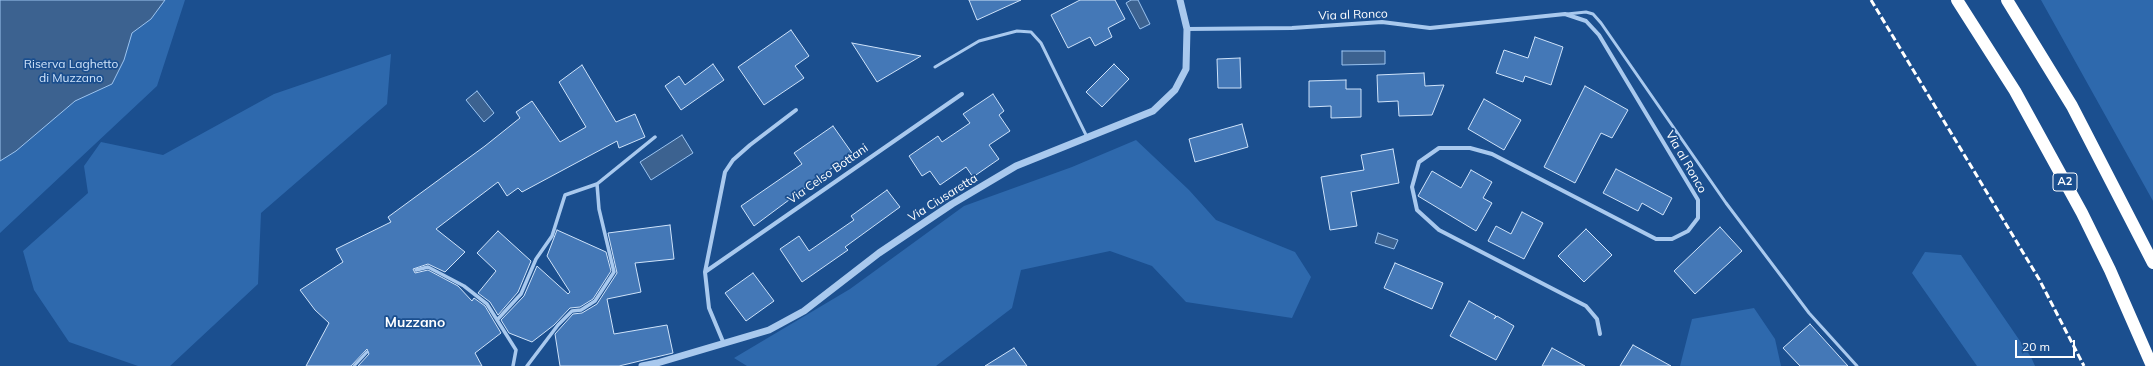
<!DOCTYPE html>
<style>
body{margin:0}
#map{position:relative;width:2153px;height:366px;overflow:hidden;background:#1b4f8f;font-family:Mulish,sans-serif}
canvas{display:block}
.scale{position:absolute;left:2015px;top:340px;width:60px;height:18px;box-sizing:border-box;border:2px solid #fff;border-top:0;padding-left:5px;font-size:12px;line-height:14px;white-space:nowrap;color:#fff;-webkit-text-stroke:3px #1b4f8f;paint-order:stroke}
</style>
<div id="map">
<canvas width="2153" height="366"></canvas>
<div class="scale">20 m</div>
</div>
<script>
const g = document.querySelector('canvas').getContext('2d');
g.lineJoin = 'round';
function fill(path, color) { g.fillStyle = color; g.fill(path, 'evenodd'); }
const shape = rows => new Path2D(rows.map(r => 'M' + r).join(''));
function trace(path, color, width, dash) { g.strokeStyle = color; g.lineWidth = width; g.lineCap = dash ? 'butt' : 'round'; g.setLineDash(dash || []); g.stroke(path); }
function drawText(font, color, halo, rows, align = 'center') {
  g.font = font + ' Mulish,sans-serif'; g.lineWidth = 3.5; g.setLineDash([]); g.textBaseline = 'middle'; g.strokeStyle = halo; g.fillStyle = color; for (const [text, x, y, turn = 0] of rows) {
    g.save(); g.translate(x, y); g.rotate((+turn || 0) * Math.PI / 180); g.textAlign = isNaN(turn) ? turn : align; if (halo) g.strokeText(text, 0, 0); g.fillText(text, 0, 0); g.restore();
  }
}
fill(shape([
 [0,0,185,0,157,86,0,233],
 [2041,0,2153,0,2153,201],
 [391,54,387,104,261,213,258,284,170,366,138,366,69,342,34,290,23,251,88,193,84,166,101,142,163,155,274,94],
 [1136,140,1189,190,1216,220,1295,252,1311,277,1292,318,1186,302,1152,266,1110,251,1021,270,1012,308,936,366,747,366,734,358,850,289,964,206,1072,167],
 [1925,252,1961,255,2031,357,2035,366,1977,366,1912,273],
 [1754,308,1775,339,1781,366,1680,366,1692,319]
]), '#2e69ad');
const water = shape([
 [0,0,165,0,151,19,132,33,124,60,112,84,75,101,16,151,0,161,0,0],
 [1131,0,1138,0,1150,24,1140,29,1126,3,1131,0],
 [1342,51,1385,51,1385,64,1342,65,1342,51],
 [477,91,494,113,484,122,466,100,477,91],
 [682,135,693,153,651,180,640,162,682,135],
 [1378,233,1398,240,1394,249,1375,243,1378,233]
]);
fill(water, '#3c6290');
trace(water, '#9cc4f0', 1);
const building = shape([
 [969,0,1021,0,977,20,969,0],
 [1080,0,1115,0,1125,19,1108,28,1112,37,1095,46,1090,37,1068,48,1051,15,1080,0],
 [791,30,809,56,795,66,804,78,764,105,738,67,791,30],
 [1535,37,1563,47,1551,85,1525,76,1523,82,1496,73,1504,50,1528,58,1535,37],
 [852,43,921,56,877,82,852,43],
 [1240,58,1241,88,1218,88,1217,59,1240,58],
 [713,64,724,80,681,110,665,86,679,76,685,85,713,64],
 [1114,64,1129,79,1102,107,1086,92,1114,64],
 [582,65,616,122,635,114,645,137,619,148,617,141,522,192,518,188,507,196,498,182,436,229,465,252,445,272,428,264,413,269,415,273,428,270,458,286,472,301,474,298,485,306,501,333,475,353,482,366,358,366,369,354,367,349,351,366,306,366,329,323,315,310,300,290,343,262,336,249,391,222,388,217,485,146,520,118,516,112,532,101,560,142,586,127,559,82,582,65],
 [1424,73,1425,86,1444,85,1432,115,1399,116,1398,101,1378,102,1377,75,1424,73],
 [1346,80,1346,89,1361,89,1361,117,1331,118,1331,106,1309,107,1309,81,1346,80],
 [1585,86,1628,110,1612,138,1601,133,1575,183,1544,167,1585,86],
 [993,94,1004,111,999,115,1010,131,989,145,999,159,973,177,966,167,940,185,930,171,922,176,909,156,938,136,942,142,970,123,963,114,993,94],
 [1484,99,1521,120,1504,150,1468,129,1484,99],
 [1242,124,1248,147,1195,162,1189,139,1242,124],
 [833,126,852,153,754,226,741,206,802,164,794,153,833,126],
 [1393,149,1399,183,1351,192,1357,226,1330,230,1321,177,1364,170,1361,155,1393,149],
 [1616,169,1672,198,1663,215,1642,203,1638,211,1603,193,1616,169],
 [1471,170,1492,182,1483,198,1492,203,1476,231,1418,196,1432,171,1461,188,1471,170],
 [887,190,900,207,845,247,848,250,802,282,780,249,799,236,809,251,854,220,851,216,887,190],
 [1522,212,1543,223,1524,259,1488,241,1496,226,1511,234,1522,212],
 [670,225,674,259,635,263,641,292,607,299,614,334,667,325,673,353,619,366,560,366,555,334,573,314,582,313,597,304,617,273,608,233,670,225],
 [1720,227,1742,251,1695,294,1674,271,1720,227],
 [1586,229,1612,255,1584,282,1558,256,1586,229],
 [557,230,606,252,611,271,593,299,580,307,570,308,554,325,532,342,509,333,501,320,524,296,537,266,568,294,570,292,547,256,557,230],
 [498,231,531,261,518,292,498,315,490,302,478,293,496,271,477,253,498,231],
 [1395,263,1443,283,1432,309,1384,288,1395,263],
 [753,273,774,301,746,321,725,293,753,273],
 [1469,301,1496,316,1494,319,1497,316,1514,326,1496,360,1450,336,1469,301],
 [1810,324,1848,366,1800,366,1783,348,1810,324],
 [1633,345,1671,366,1620,366,1633,345],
 [1014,348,1027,366,985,366,1014,348],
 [1552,348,1585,366,1542,366,1552,348]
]);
fill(building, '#4478b7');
trace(building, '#cfe3fa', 1);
trace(shape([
 [1567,14,1586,12,1593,14,1601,23,1726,203,1809,313,1857,366],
 [935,67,979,41,1017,31,1031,32,1041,43,1087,137],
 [354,366,367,352]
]), '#a9c9ee', 3);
trace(shape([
 [416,270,428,267,464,286,487,304,516,350,513,366],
 [497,320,521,294,536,259,552,236,565,195,597,184,655,137],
 [527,366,558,325,572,311,581,310,595,301,614,272,599,209,597,184]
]), '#a9c9ee', 3.5);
trace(shape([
 [1187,29,1292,28,1382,22,1430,28,1565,14,1586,21,1599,35,1698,200,1698,218,1688,231,1672,239,1656,239,1492,154,1470,148,1439,148,1419,162,1412,187,1417,210,1439,230,1586,306,1597,319,1600,334],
 [705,272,962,94],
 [724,344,709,308,705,272,725,172,733,160,750,145,796,110]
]), '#a9c9ee', 4);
trace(shape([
 [642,366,657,363,769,330,804,311,879,253,952,204,1016,166,1153,111,1175,90,1186,69,1187,29,1180,0]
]), '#a9c9ee', 7);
trace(shape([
 [1957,0,2015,91,2082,213,2110,270,2152,366],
 [2007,0,2072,106,2153,263]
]), '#fff', 12);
trace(shape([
 [1871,0,2039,279,2084,366]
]), '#fff', 3, [7, 3]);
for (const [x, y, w] of [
 [2065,182,24]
]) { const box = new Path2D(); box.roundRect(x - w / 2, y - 9, w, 18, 3); g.fillStyle = '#1b4f8f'; g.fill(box); trace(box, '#fff', 1); }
drawText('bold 11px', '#fff', null, [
 ["A2",2065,182]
]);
drawText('12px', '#fff', '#1b4f8f', [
 ["Via al Ronco",1353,15,-2],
 ["Via al Ronco",1686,162,60],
 ["Via Celso Bottani",828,174,-35],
 ["Via Ciusaretta",943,198,-32]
]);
drawText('12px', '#cfe3fa', '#1b4f8f', [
 ["Riserva Laghetto",71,64],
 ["di Muzzano",71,78]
]);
drawText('bold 14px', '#fff', '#1b4f8f', [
 ["Muzzano",415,323]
]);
</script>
